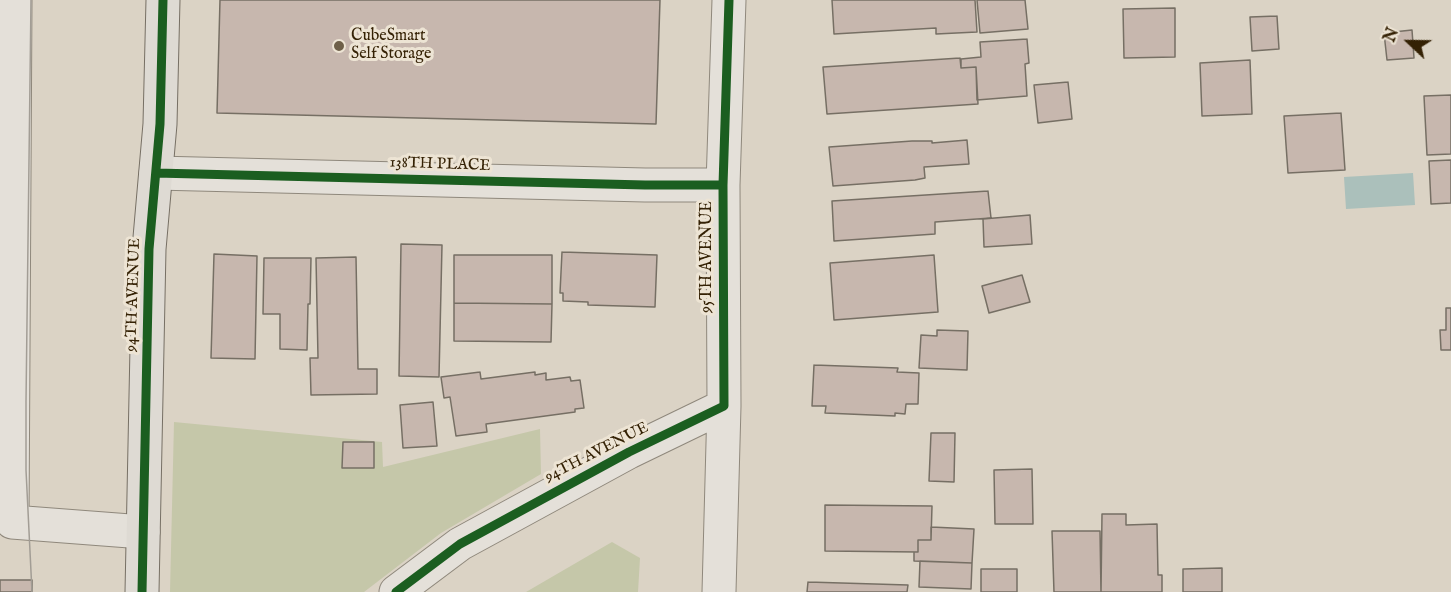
<!DOCTYPE html>
<style>
body{margin:0}
#map{position:relative;width:1451px;height:592px;overflow:hidden;background:#dbd3c5;font-family:"IM FELL English",serif}
canvas{display:block}
.north{position:absolute;left:1379px;top:12px;width:60px;height:60px;-webkit-text-stroke:4px #ede4d4;paint-order:stroke;rotate:292deg;font-size:16px;font-weight:700;line-height:24px;text-align:center;color:#342104}
.north::after{content:'';display:block;margin:auto;width:21px;height:27px;background:#342104;clip-path:polygon(50% 0,100% 100%,50% 72%,0 100%)}
</style>
<div id="map">
<canvas width="1451" height="592"></canvas>
<div class="north">N</div>
</div>
<script>
const g = document.querySelector('canvas').getContext('2d');
g.lineJoin = 'round';
function fill(path, color) { g.fillStyle = color; g.fill(path, 'evenodd'); }
const shape = rows => new Path2D(rows.map(r => 'M' + r).join(''));
function trace(path, color, width, dash) { g.strokeStyle = color; g.lineWidth = width; g.lineCap = dash ? 'butt' : 'round'; g.setLineDash(dash || []); g.stroke(path); }
function drawText(font, color, halo, rows, align = 'center') {
  g.font = font + ' "IM FELL English",serif'; g.lineWidth = 6; g.setLineDash([]); g.textBaseline = 'middle'; g.strokeStyle = halo; g.fillStyle = color; for (const [text, x, y, turn = 0] of rows) {
    g.save(); g.translate(x, y); g.rotate((+turn || 0) * Math.PI / 180); g.textAlign = isNaN(turn) ? turn : align; if (halo) g.strokeText(text, 0, 0); g.fillText(text, 0, 0); g.restore();
  }
}
fill(shape([
 [174,422,382,442,383,467,540,429,541,474,441,533,364,592,170,592],
 [612,542,640,558,638,592,526,592]
]), '#c5c7a9');
fill(shape([
 [1413,173,1415,205,1346,209,1344,177]
]), '#abc0bb');
const building = shape([
 [220,0,660,0,656,124,217,113,220,0],
 [832,0,975,0,977,32,936,34,936,28,834,34,832,0],
 [977,0,1025,0,1028,29,980,33,977,0],
 [1175,8,1175,57,1124,58,1123,9,1175,8],
 [1277,16,1279,49,1252,51,1250,17,1277,16],
 [1412,30,1414,58,1387,60,1384,33,1412,30],
 [1027,39,1029,63,1025,64,1027,96,977,100,976,67,961,68,961,59,981,57,980,42,1027,39],
 [960,58,961,68,976,67,978,104,827,114,823,67,960,58],
 [1250,60,1252,114,1202,116,1200,63,1250,60],
 [1068,82,1072,119,1038,123,1034,85,1068,82],
 [1451,95,1451,154,1427,155,1424,96,1451,95],
 [1341,113,1345,170,1288,173,1284,116,1341,113],
 [967,140,969,164,924,167,925,178,915,180,833,186,829,147,912,141,932,141,932,143,967,140],
 [1451,160,1451,203,1431,204,1429,161,1451,160],
 [988,191,991,218,935,222,935,234,834,241,832,201,988,191],
 [1030,215,1032,244,984,247,983,219,1030,215],
 [401,244,442,245,439,377,399,376,401,244],
 [562,252,657,255,655,307,588,305,588,302,563,301,563,293,560,293,562,252],
 [214,254,257,256,255,359,211,358,214,254],
 [454,255,552,255,552,304,454,303,454,255],
 [934,255,938,312,834,320,830,263,934,255],
 [356,257,358,369,377,369,377,394,311,395,310,358,318,358,316,258,356,257],
 [264,258,311,258,310,304,308,304,307,350,280,349,280,314,263,314,264,258],
 [1022,275,1030,302,989,313,982,286,1022,275],
 [454,303,552,304,551,342,454,341,454,303],
 [1446,308,1451,308,1451,350,1441,350,1440,330,1446,330,1446,308],
 [937,330,968,331,967,370,919,368,921,335,937,336,937,330],
 [814,365,898,368,897,372,919,373,918,404,906,404,905,414,895,413,895,416,825,413,826,406,812,406,814,365],
 [480,372,481,379,535,372,535,375,546,373,546,380,570,377,571,381,580,380,584,408,575,409,575,412,486,424,487,432,456,436,450,397,444,398,441,377,480,372],
 [433,402,437,446,403,448,400,405,433,402],
 [931,433,955,433,954,482,929,481,931,433],
 [343,442,374,442,374,468,342,468,343,442],
 [1032,469,1033,524,995,524,994,470,1032,469],
 [825,505,932,506,931,540,918,540,918,552,825,551,825,505],
 [1102,514,1126,514,1126,525,1157,524,1158,575,1162,575,1162,592,1101,592,1102,514],
 [931,527,974,529,972,563,914,561,914,552,918,552,918,540,931,540,931,527],
 [1052,531,1100,531,1101,592,1054,592,1052,531],
 [920,561,972,563,971,589,919,587,920,561],
 [1222,568,1222,592,1183,592,1183,569,1222,568],
 [981,569,1017,569,1017,592,981,592,981,569],
 [0,580,32,580,32,592,0,592,0,580],
 [808,582,908,585,907,592,807,592,808,582]
]);
fill(building, '#c7b7ae');
trace(building, '#766f64', 1.5);
const minor = shape([
 [15,0,12,522,143,532],
 [156,173,645,185,723,185],
 [396,592,460,544,629,452,724,406],
 [719,592,724,406,723,185,729,0]
]);
const major = shape([
 [142,592,149,249,160,124,163,0]
]);
trace(minor, '#8f887c', 35);
trace(major, '#766f64', 35);
trace(minor, '#e4e0d9', 33);
trace(major, '#dedad3', 33);
trace(shape([
 [31,0,26,402,26,470,32,592]
]), '#a29d95', 1.5);
trace(shape([
 [156,173,645,185,723,185],
 [142,592,149,249,160,124,163,0],
 [396,592,460,544,629,452,724,406,723,185,729,0]
]), '#1b5e20', 9);
for (const [x, y, r, color] of [
 [339,46,6,"#6e5f48"]
]) { const dot = new Path2D(); dot.arc(x, y, r, 0, 2 * Math.PI); g.fillStyle = color; g.fill(dot); trace(dot, '#ede4d4', 2); }
drawText('16px', '#342104', '#ede4d4', [
 ["CubeSmart",351,37],
 ["Self Storage",351,55]
], 'left');
drawText('16px', '#342104', '#ede4d4', [
 ["138TH PLACE",440,165,2],
 ["95TH AVENUE",708,257,-90],
 ["94TH AVENUE",134,295,-88],
 ["94TH AVENUE",597,453,-27]
]);
</script>
